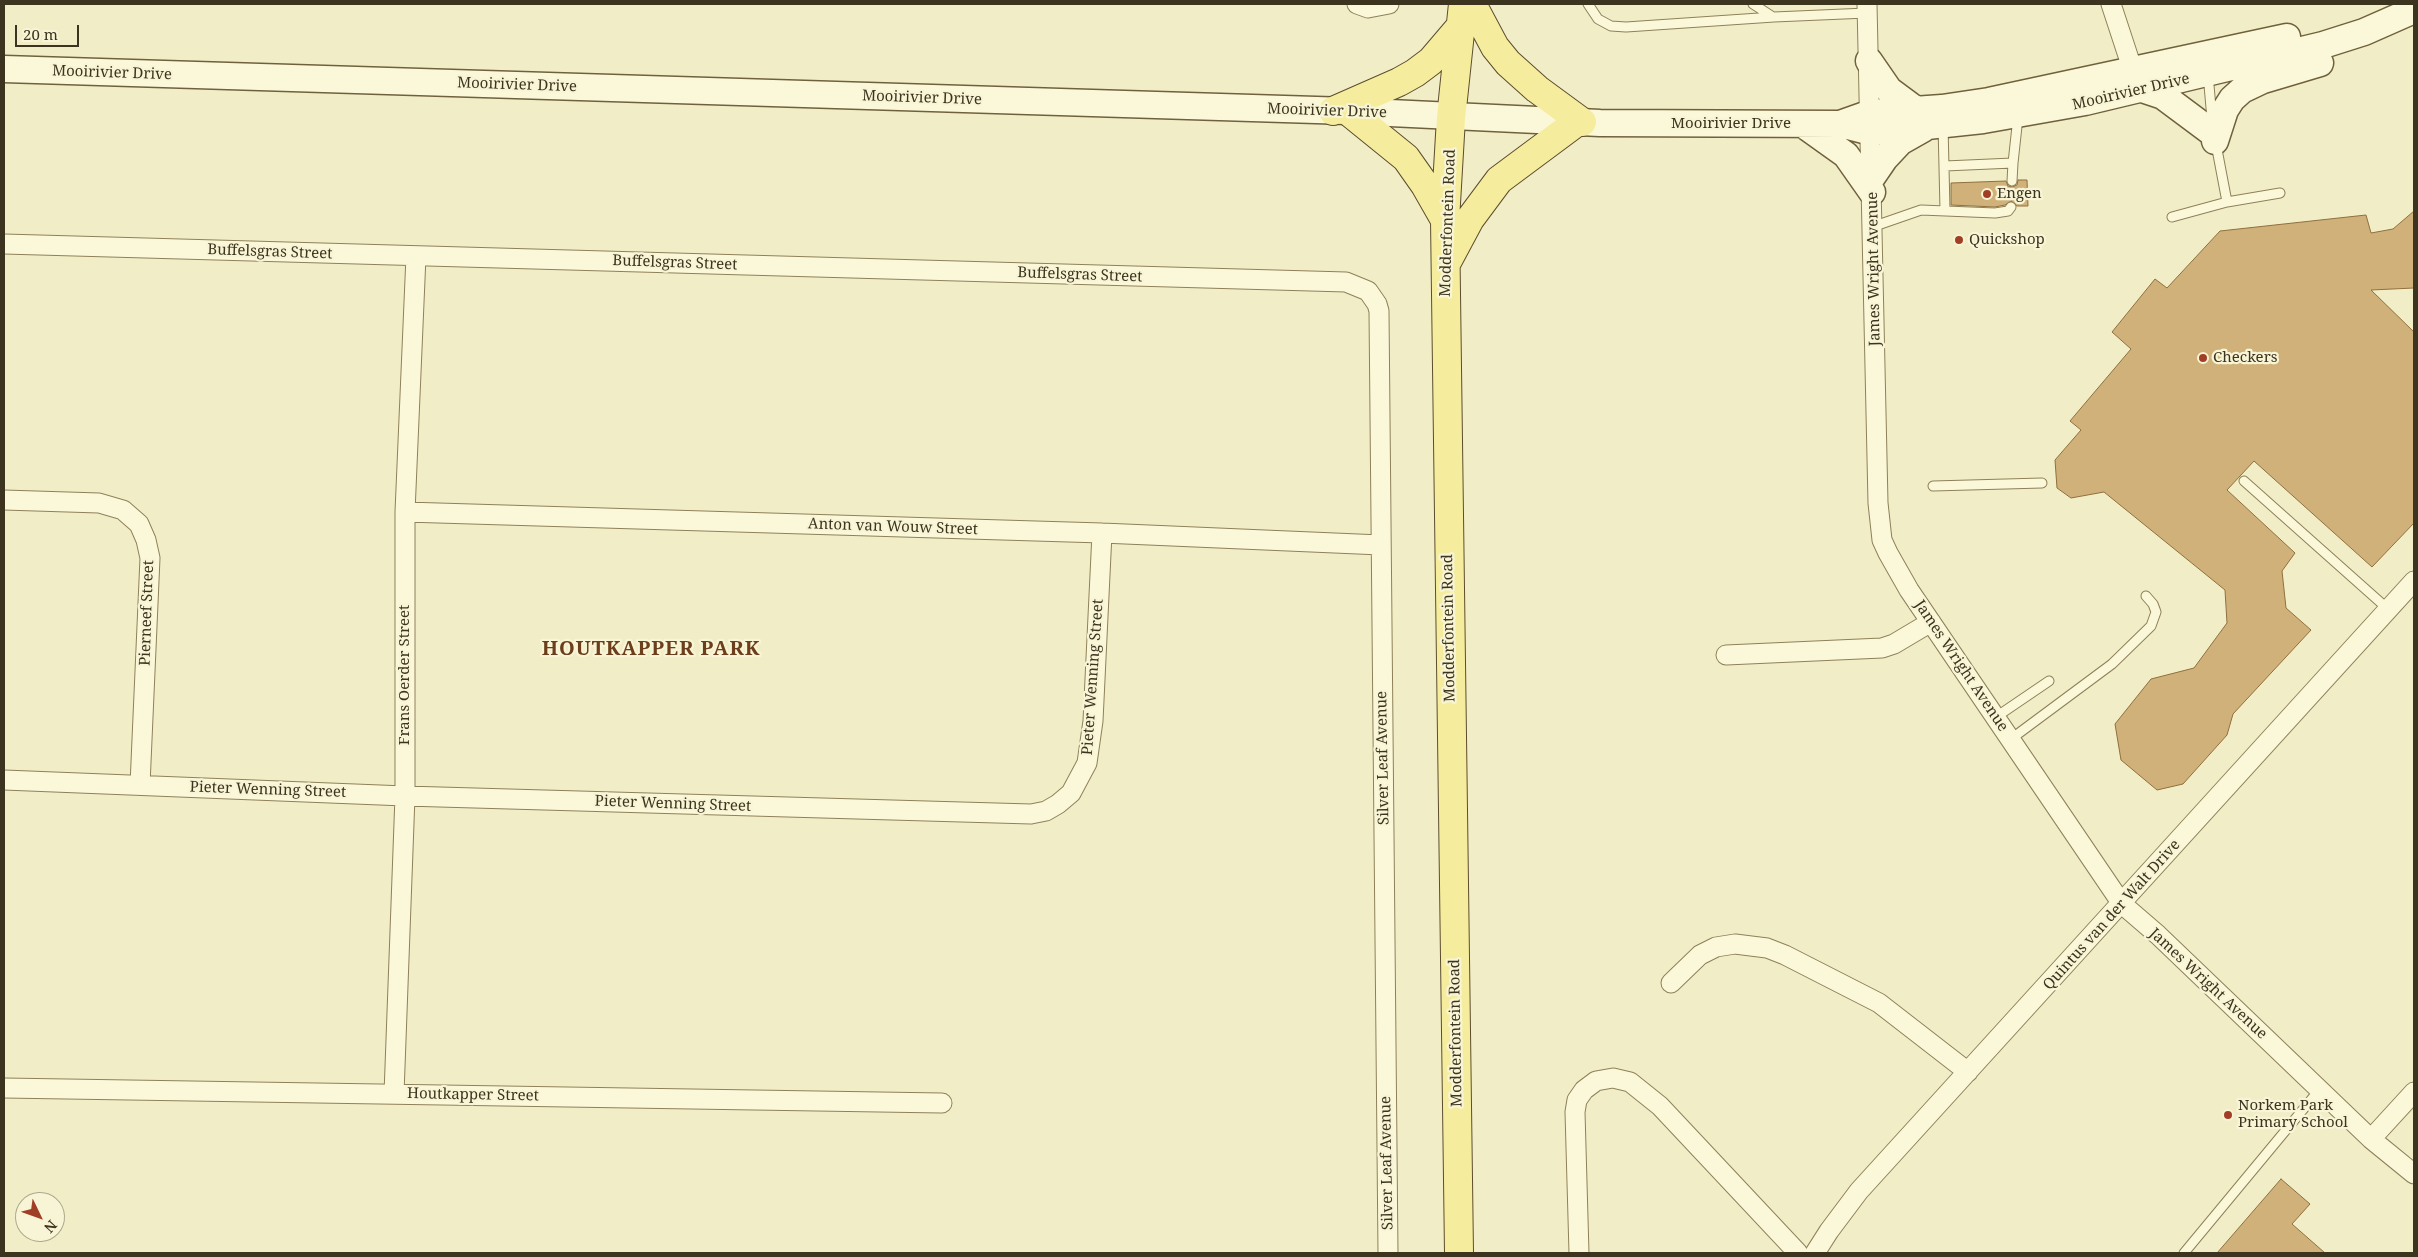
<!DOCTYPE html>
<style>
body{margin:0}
#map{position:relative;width:2418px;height:1257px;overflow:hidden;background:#f1edc6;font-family:"Noto Serif",serif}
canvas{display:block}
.frame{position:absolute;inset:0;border:5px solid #3d341f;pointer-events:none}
.north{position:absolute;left:15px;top:1192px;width:50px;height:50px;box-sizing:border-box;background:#f8f5d6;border:1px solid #ada88d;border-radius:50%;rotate:132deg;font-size:14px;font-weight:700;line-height:20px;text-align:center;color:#3d341f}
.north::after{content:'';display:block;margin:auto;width:18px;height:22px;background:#a13f26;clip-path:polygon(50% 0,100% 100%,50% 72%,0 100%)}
.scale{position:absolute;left:15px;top:25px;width:64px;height:22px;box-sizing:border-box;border:2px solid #3d341f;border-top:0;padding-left:6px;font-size:15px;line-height:18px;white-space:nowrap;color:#3d341f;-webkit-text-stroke:4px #f8f5d6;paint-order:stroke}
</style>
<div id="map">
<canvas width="2418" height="1257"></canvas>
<div class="frame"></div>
<div class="north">N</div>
<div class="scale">20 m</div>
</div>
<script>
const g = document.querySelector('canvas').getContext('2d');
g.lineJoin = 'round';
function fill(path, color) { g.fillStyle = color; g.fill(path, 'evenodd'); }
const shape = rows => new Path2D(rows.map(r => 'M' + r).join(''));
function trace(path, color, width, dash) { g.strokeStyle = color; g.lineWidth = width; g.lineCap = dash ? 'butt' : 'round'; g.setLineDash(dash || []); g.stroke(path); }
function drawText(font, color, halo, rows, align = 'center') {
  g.font = font + ' "Noto Serif",serif'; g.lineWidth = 4.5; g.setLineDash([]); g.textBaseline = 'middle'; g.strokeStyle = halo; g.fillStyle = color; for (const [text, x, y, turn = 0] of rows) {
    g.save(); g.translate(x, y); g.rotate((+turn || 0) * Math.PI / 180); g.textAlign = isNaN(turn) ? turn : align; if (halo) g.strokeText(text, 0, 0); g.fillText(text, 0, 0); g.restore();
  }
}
const building = shape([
 [2018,180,2027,180,2028,206,2017,206,2011,201,2005,205,1995,207,1951,205,1951,183,2006,181,2008,186,2012,187,2017,185,2018,180],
 [2414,211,2414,288,2371,290,2414,332,2414,523,2372,567,2254,461,2227,490,2295,553,2282,571,2286,608,2311,630,2233,714,2227,735,2183,784,2157,790,2121,760,2115,724,2151,679,2194,668,2227,623,2225,590,2104,492,2071,498,2057,488,2055,460,2081,430,2070,421,2131,349,2112,332,2155,279,2167,288,2220,231,2366,215,2371,233,2393,229,2414,211],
 [2281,1179,2310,1204,2292,1224,2325,1253,2217,1253,2281,1179]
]);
fill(building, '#d1b17a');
trace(building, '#8f6f3e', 1);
const lane = shape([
 [1588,4,1598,19,1611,26,1626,27,1774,17,1867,13],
 [1753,4,1773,17],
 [2208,74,2212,119],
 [1943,125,1945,210],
 [2216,144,2227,202],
 [1945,166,2013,163,2018,117],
 [2012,181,2013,163],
 [2172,217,2227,202,2280,193],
 [1872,227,1921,210,1995,213,2008,211,2011,207],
 [2244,481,2389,610],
 [1933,486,2042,483],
 [1996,717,2049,681],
 [2011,739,2112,664,2151,626,2156,612,2153,604,2146,596],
 [2184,1253,2320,1089]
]);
const street = shape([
 [1357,4,1368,8,1389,4],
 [1867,4,1878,503,1882,540,1888,553,1909,590,2122,904,2158,935,2371,1139,2414,1174],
 [2111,4,2133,71],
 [4,244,1346,282,1368,291,1377,304,1379,311,1388,1253],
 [4,500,99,503,123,510,139,524,146,540,150,558,140,785],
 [405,512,1102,533,1381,545],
 [1726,655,1882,648,1894,644,1931,622],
 [4,780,405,796,1031,814,1046,811,1058,804,1071,793,1087,763,1093,721,1102,533],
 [1671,983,1700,955,1716,947,1735,944,1767,948,1785,955,1879,1003,1968,1072],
 [4,1088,942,1103],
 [394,1094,405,796,405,512,416,256],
 [2371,1139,2414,1092],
 [1579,1253,1575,1112,1577,1100,1584,1090,1596,1081,1613,1078,1630,1082,1660,1106,1798,1253],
 [1815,1253,1829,1231,1859,1191,2414,581]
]);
const secondary = shape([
 [1869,61,1889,90,1916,110],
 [4,69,1348,111,1600,123,1840,124,1871,132,1983,120,2085,102,2323,45,2364,32,2414,10],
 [2139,88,2163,96,2214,134],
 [1840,124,1871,113,1942,108,1989,101,2287,37],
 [1804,125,1846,155,1872,192],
 [2215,141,2225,110,2232,99,2242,90,2263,80,2320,63],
 [1872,177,1885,158,1900,142,1923,129]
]);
const primary = shape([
 [1472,4,1495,47,1508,63,1537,89,1582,122],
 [1333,111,1399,82,1415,73,1431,61,1460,27],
 [1348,111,1406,158,1425,185,1445,220],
 [1447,262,1470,219,1499,180,1577,122],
 [1459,1253,1445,220,1451,118,1463,4]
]);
trace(lane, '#8e815a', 11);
trace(street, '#8e815a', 21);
trace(secondary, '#70613d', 29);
trace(primary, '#5c4d2e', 30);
trace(lane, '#fbf8da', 9);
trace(street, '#fbf8da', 19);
trace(secondary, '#fbf8da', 26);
trace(primary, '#f5ed9d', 28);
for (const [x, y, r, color] of [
 [1987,194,5,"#a13f26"],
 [1959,240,5,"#a13f26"],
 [2203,358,5,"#a13f26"],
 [2228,1115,5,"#a13f26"]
]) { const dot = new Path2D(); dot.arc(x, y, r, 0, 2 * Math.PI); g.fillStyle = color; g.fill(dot); trace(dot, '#f8f5d6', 2); }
drawText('15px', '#3d341f', '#f8f5d6', [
 ["Mooirivier Drive",112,73,2],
 ["Mooirivier Drive",517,85,2],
 ["Mooirivier Drive",2131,92,-13],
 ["Mooirivier Drive",922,98,2],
 ["Mooirivier Drive",1327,111,2],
 ["Mooirivier Drive",1731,124],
 ["Modderfontein Road",1448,223,-88],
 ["Buffelsgras Street",270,252,2],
 ["Buffelsgras Street",675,263,2],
 ["James Wright Avenue",1874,269,-91],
 ["Buffelsgras Street",1080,275,2],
 ["Anton van Wouw Street",893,527,2],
 ["Pierneef Street",147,613,-88],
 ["Modderfontein Road",1449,628,-91],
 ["James Wright Avenue",1961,666,56],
 ["Frans Oerder Street",405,675,-90],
 ["Pieter Wenning Street",1093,677,-86],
 ["Silver Leaf Avenue",1383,758,-91],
 ["Pieter Wenning Street",268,790,2],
 ["Pieter Wenning Street",673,804,2],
 ["Quintus van der Walt Drive",2112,915,-48],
 ["James Wright Avenue",2208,984,43],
 ["Modderfontein Road",1456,1033,-91],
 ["Houtkapper Street",473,1095,1],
 ["Silver Leaf Avenue",1387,1163,-91]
]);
drawText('15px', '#3d341f', '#f8f5d6', [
 ["Engen",1997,194],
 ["Quickshop",1969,240],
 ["Checkers",2213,358],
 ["Norkem Park",2238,1106],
 ["Primary School",2238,1123]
], 'left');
g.letterSpacing = '1px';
drawText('bold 20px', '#6d3e1b', '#f8f5d6', [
 ["HOUTKAPPER PARK",651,649]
]);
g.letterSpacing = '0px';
</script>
